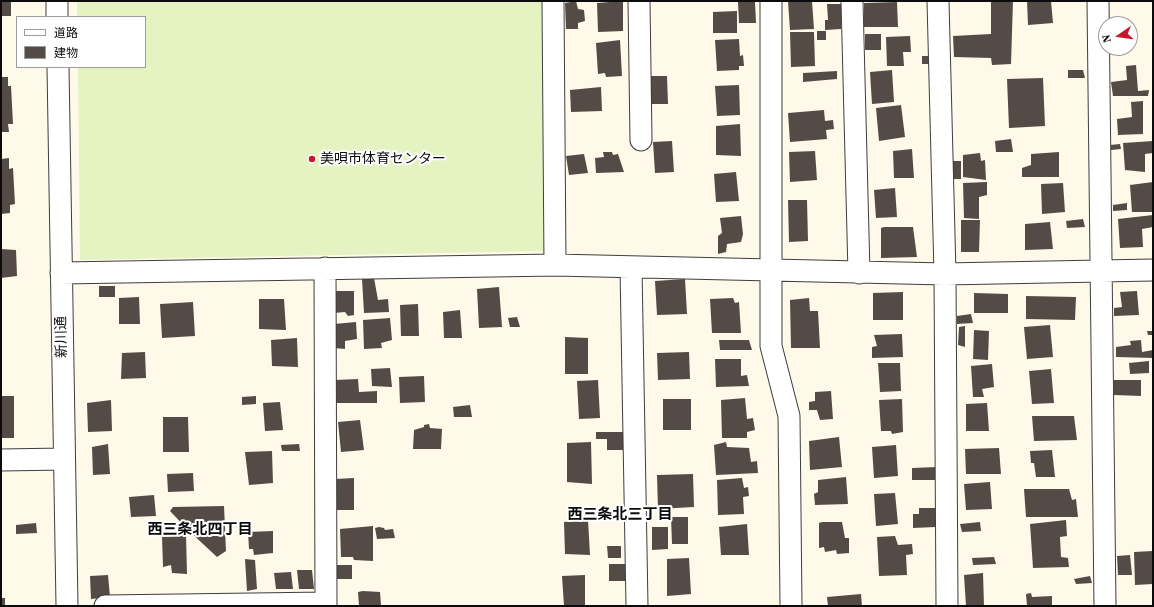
<!DOCTYPE html>
<meta charset="utf-8">
<style>
body{margin:0}
#map{position:relative;width:1154px;height:607px;overflow:hidden;background:#fff9e9;font-family:"Source Serif 4","Noto Sans JP",serif}
canvas{display:block}
.frame{position:absolute;inset:0;border:2px solid #0b0b0b;pointer-events:none}
.legend{position:absolute;left:16px;top:16px;width:130px;height:52px;box-sizing:border-box;background:#fff;border:1px solid #9d9d9d;margin:0;padding:5px 7px;list-style:none;font-size:12px;color:#0b0b0b}
.legend li{display:flex;align-items:center;gap:8px;height:20px}
.legend b{width:20px;border:1px solid #9d9d9d}
.north{position:absolute;left:1098px;top:16px;width:40px;height:40px;box-sizing:border-box;background:#fff;border:1px solid #9d9d9d;border-radius:50%;rotate:257deg;font-size:11px;font-weight:700;line-height:16px;text-align:center;color:#0b0b0b}
.north::after{content:'';display:block;margin:auto;width:14px;height:18px;background:#c6182c;clip-path:polygon(50% 0,100% 100%,50% 72%,0 100%)}
</style>
<div id="map">
<canvas width="1154" height="607"></canvas>
<div class="frame"></div>
<ul class="legend">
<li><b style="height:5px;background:#fff"></b>道路</li>
<li><b style="height:11px;background:#544b47"></b>建物</li>
</ul>
<div class="north">N</div>
</div>
<script>
const g = document.querySelector('canvas').getContext('2d');
g.lineJoin = 'round';
function fill(path, color) { g.fillStyle = color; g.fill(path, 'evenodd'); }
const shape = rows => new Path2D(rows.map(r => 'M' + r).join(''));
function trace(path, color, width, dash) { g.strokeStyle = color; g.lineWidth = width; g.lineCap = dash ? 'butt' : 'round'; g.setLineDash(dash || []); g.stroke(path); }
function drawText(font, color, halo, rows, align = 'center') {
  g.font = font + ' "Source Serif 4","Noto Sans JP",serif'; g.lineWidth = 4; g.setLineDash([]); g.textBaseline = 'middle'; g.strokeStyle = halo; g.fillStyle = color; for (const [text, x, y, turn = 0] of rows) {
    g.save(); g.translate(x, y); g.rotate((+turn || 0) * Math.PI / 180); g.textAlign = isNaN(turn) ? turn : align; if (halo) g.strokeText(text, 0, 0); g.fillText(text, 0, 0); g.restore();
  }
}
fill(shape([
 [77,1,542,1,547,251,80,260,78,67,145,67,145,17,77,17]
]), '#e5f3c2');
fill(shape([
 [1,1,11,1,11,16,1,16],
 [576,1,578,9,584,10,585,21,578,23,578,29,566,29,565,3],
 [623,1,623,31,598,32,597,3],
 [788,1,812,1,814,29,790,30],
 [991,1,1013,1,1011,64,992,65,991,58,954,57,953,36,991,34],
 [1027,1,1051,1,1053,23,1028,25],
 [738,2,755,2,756,23,739,23],
 [897,2,898,27,864,27,864,3],
 [827,4,841,4,841,29,825,30,825,20,828,20],
 [737,11,737,33,713,33,713,12],
 [817,31,826,31,826,40,817,40],
 [790,32,814,32,815,66,791,67],
 [865,34,881,34,881,50,865,50],
 [910,36,911,52,903,52,904,66,887,66,886,37],
 [739,39,740,56,743,55,744,66,739,66,739,70,717,71,715,40],
 [620,40,622,76,606,77,605,73,598,74,596,43],
 [922,56,930,56,930,64,922,64],
 [1136,65,1138,91,1149,90,1148,96,1113,96,1111,82,1127,80,1126,66],
 [892,70,894,102,872,104,870,72],
 [1068,70,1083,70,1085,78,1068,78],
 [837,71,837,79,803,82,803,73],
 [646,76,667,76,668,104,647,104],
 [1,77,8,77,8,86,11,86,13,124,8,124,9,132,1,132],
 [1043,78,1045,126,1009,128,1007,79],
 [739,85,740,115,717,116,715,86],
 [601,87,602,111,571,112,570,90],
 [1143,101,1143,134,1118,135,1117,119,1132,117,1131,102],
 [901,105,905,137,879,141,876,108],
 [824,110,825,121,833,120,834,129,826,130,827,139,790,142,788,113],
 [740,124,741,156,716,155,716,126],
 [1011,139,1013,152,996,152,995,141],
 [672,141,674,172,655,173,653,142],
 [1153,141,1153,153,1145,154,1145,172,1125,170,1123,143],
 [1120,144,1121,149,1111,150,1110,145],
 [912,149,914,178,894,178,893,151],
 [815,151,817,180,790,182,789,152],
 [603,152,612,152,613,155,618,154,624,172,596,173,595,158,604,157],
 [1059,152,1059,177,1022,177,1022,168,1031,165,1031,154],
 [980,153,981,161,985,160,986,180,963,177,963,155],
 [584,154,588,173,569,175,566,156],
 [9,158,9,169,13,168,15,204,10,205,10,213,1,214,1,159],
 [953,161,961,161,961,179,953,179],
 [736,172,739,201,716,202,714,174],
 [987,182,987,195,979,197,979,219,964,218,963,183],
 [1153,182,1153,212,1132,212,1130,185],
 [1063,183,1065,212,1042,214,1041,184],
 [895,188,897,217,876,218,874,190],
 [788,200,807,200,808,241,789,242],
 [1127,203,1127,210,1113,211,1113,205],
 [1153,215,1153,227,1142,229,1143,247,1120,248,1118,219],
 [741,216,743,234,741,242,727,244,726,252,718,254,718,236,722,233,720,218],
 [1083,219,1085,227,1067,228,1066,221],
 [961,220,980,220,979,252,961,252],
 [1050,222,1053,249,1025,250,1025,224],
 [884,227,913,227,917,257,881,258,881,228],
 [1,249,16,250,17,276,1,278],
 [374,278,378,300,388,299,389,312,364,313,362,279],
 [685,279,687,314,657,315,655,281],
 [99,286,115,286,115,297,99,297],
 [499,287,502,327,479,328,477,289],
 [334,291,354,291,354,315,348,316,345,312,334,313],
 [1137,291,1139,315,1114,316,1114,308,1122,307,1120,292],
 [903,292,903,320,873,320,873,293],
 [974,293,1008,294,1008,313,974,313],
 [1026,296,1076,297,1075,320,1026,319],
 [139,297,140,324,119,324,119,298],
 [733,298,735,303,739,302,741,333,712,333,710,299],
 [809,298,810,311,818,311,820,348,791,348,790,300],
 [259,299,284,299,286,330,259,329],
 [193,302,195,336,162,338,160,304],
 [418,304,419,336,401,336,400,305],
 [460,310,462,338,444,338,443,312],
 [971,314,973,323,957,324,957,316],
 [517,317,520,327,510,327,508,318],
 [390,318,392,340,381,343,382,348,364,349,363,320],
 [356,322,357,339,345,341,345,349,334,348,334,324],
 [1050,325,1053,357,1027,359,1024,327],
 [965,326,965,347,958,345,959,327],
 [974,330,989,331,988,360,973,359],
 [1147,331,1153,331,1153,339,1152,335,1148,335],
 [902,334,903,357,872,358,872,347,877,346,874,335],
 [565,337,588,338,588,374,565,374],
 [297,338,298,367,272,366,271,340],
 [719,340,749,340,752,350,720,350],
 [1141,340,1142,352,1153,350,1153,358,1116,357,1116,347,1131,345,1130,341],
 [145,352,146,378,121,379,122,353],
 [689,352,690,379,658,380,657,353],
 [715,359,741,359,741,376,747,375,749,386,716,387],
 [1149,361,1149,373,1130,374,1129,363],
 [878,363,900,363,901,391,880,392],
 [992,364,994,387,982,389,984,397,973,397,971,366],
 [390,368,392,387,372,386,371,369],
 [1051,369,1054,403,1032,404,1029,371],
 [424,376,425,402,400,403,399,377],
 [358,379,359,392,377,391,377,403,335,403,335,380],
 [598,380,600,418,579,419,577,381],
 [1114,380,1141,380,1141,396,1114,395],
 [831,391,833,419,820,420,817,410,809,410,809,402,815,401,815,392],
 [1,396,14,396,14,438,1,438],
 [256,396,256,404,242,405,242,397],
 [745,398,747,419,753,418,755,430,747,432,747,438,722,438,721,400],
 [663,399,691,399,691,430,663,430],
 [902,399,903,432,892,434,891,431,881,431,879,400],
 [111,400,112,431,88,432,87,403],
 [280,402,283,430,265,431,263,403],
 [987,403,989,431,966,431,966,404],
 [470,405,472,417,454,417,453,407],
 [1032,416,1074,416,1077,440,1034,441],
 [163,417,188,417,189,452,163,452],
 [360,420,364,450,341,452,338,422],
 [429,424,430,428,442,429,441,449,413,449,414,430,424,427,424,425],
 [596,432,625,432,626,450,607,450,607,439,596,439],
 [839,437,842,467,810,470,809,441],
 [591,442,592,484,567,482,567,443],
 [726,442,727,447,749,448,751,462,757,461,758,473,716,475,714,445],
 [108,444,110,474,93,475,92,447],
 [299,444,300,451,282,451,281,445],
 [896,445,898,476,874,478,872,447],
 [999,448,1001,474,966,474,965,449],
 [1052,450,1055,477,1036,477,1034,463,1031,463,1030,451],
 [272,451,273,483,249,485,245,452],
 [937,467,937,480,912,480,912,468],
 [193,473,194,491,168,492,167,474],
 [693,474,694,507,658,509,657,475],
 [846,477,848,504,815,505,814,494,818,492,818,480],
 [354,478,354,510,335,510,335,479],
 [742,478,744,488,748,487,749,496,743,497,744,514,718,515,717,480],
 [990,482,992,509,966,510,964,484],
 [1024,489,1069,489,1072,500,1076,499,1078,517,1026,517],
 [895,493,898,524,876,526,874,494],
 [154,495,156,516,131,517,129,497],
 [224,506,226,551,217,557,188,530,170,511,173,507],
 [919,508,935,508,935,527,913,528,913,514,919,514],
 [671,517,688,517,688,544,672,544],
 [588,520,590,555,565,554,564,522],
 [1066,520,1067,536,1060,537,1061,557,1068,558,1069,567,1033,568,1030,524],
 [822,522,842,522,845,538,849,538,849,553,837,554,836,550,825,552,824,547,819,548,819,523],
 [980,522,981,531,962,532,960,524],
 [36,523,37,533,16,534,16,525],
 [747,524,749,555,721,555,719,527],
 [373,526,373,561,354,560,353,557,341,557,340,529],
 [379,527,384,528,385,530,393,529,395,538,377,539,375,528],
 [652,527,668,527,668,549,652,550],
 [273,531,273,553,254,555,253,549,249,549,248,532],
 [186,535,187,574,172,573,171,565,163,567,162,537],
 [895,536,898,545,912,544,913,554,906,555,907,575,879,576,877,537],
 [607,546,621,546,621,558,608,558],
 [1153,551,1153,584,1135,585,1134,552],
 [1130,555,1132,575,1118,575,1117,556],
 [994,557,996,564,973,565,972,558],
 [689,558,691,594,667,596,667,559],
 [245,559,255,560,257,589,247,591],
 [609,564,625,564,626,581,609,581],
 [336,565,352,565,352,579,336,579],
 [297,570,312,570,314,589,299,589],
 [291,572,293,589,276,589,274,573],
 [983,573,984,606,966,606,964,575],
 [108,575,110,597,91,599,90,576],
 [585,575,585,606,564,606,562,576],
 [1090,576,1092,583,1076,584,1074,579],
 [363,591,380,592,381,605,359,606,358,592],
 [1031,593,1032,597,1052,596,1052,606,1027,606,1026,594],
 [861,594,862,606,828,606,827,597],
 [1,598,5,598,5,606,1,606]
]), '#544b47');
const minor = shape([
 [57,1,57,17],
 [553,1,555,265],
 [639,1,641,140],
 [771,1,771,346,789,416,791,606],
 [852,1,859,273],
 [938,1,945,274,947,606],
 [1098,1,1105,606],
 [58,67,67,606],
 [325,268,326,606],
 [631,268,637,606],
 [61,273,555,265,945,274,1153,270],
 [1,460,64,459],
 [105,606,326,603]
]);
trace(minor, '#3e3e3e', 23);
trace(minor, '#fff', 21);
for (const [x, y, r, color] of [
 [312,159,4,"#c6182c"]
]) { const dot = new Path2D(); dot.arc(x, y, r, 0, 2 * Math.PI); g.fillStyle = color; g.fill(dot); trace(dot, '#fff', 1.5); }
drawText('14px', '#0b0b0b', '#fff', [
 ["美唄市体育センター",320,159]
], 'left');
drawText('14px', '#0b0b0b', '#fff', [
 ["新川通",62,337,-91]
]);
drawText('bold 15px', '#0b0b0b', '#fff', [
 ["西三条北三丁目",620,515],
 ["西三条北四丁目",200,530]
]);
</script>
